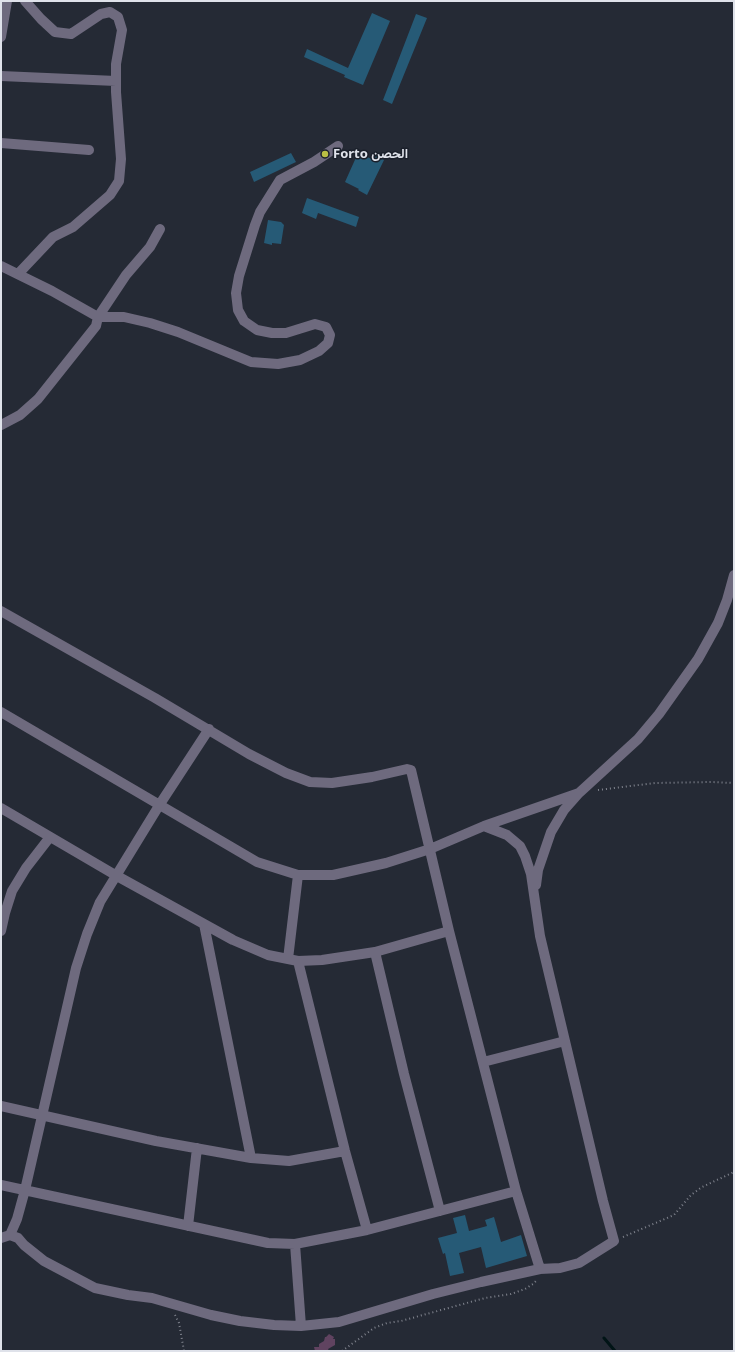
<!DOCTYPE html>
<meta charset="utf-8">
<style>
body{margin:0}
#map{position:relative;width:735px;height:1352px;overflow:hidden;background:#252a35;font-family:"Noto Sans",sans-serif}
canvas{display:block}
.frame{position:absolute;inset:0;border:2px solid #dfe2ea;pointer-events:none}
</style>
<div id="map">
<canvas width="735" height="1352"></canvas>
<div class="frame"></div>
</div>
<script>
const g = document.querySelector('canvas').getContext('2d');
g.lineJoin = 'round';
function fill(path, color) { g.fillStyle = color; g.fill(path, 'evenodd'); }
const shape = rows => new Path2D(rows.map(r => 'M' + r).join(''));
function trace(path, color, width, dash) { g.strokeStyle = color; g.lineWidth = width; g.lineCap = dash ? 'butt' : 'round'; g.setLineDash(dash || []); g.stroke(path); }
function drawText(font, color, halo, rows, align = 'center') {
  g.font = font + ' "Noto Sans",Vazirmatn,sans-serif'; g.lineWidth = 3; g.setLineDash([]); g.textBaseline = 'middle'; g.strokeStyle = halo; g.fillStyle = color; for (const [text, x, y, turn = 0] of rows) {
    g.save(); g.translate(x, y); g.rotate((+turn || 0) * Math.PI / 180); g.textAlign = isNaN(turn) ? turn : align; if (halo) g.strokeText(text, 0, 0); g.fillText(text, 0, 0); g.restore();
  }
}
fill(shape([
 [329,1334,334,1337,333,1339,335,1339,335,1345,328,1349,329,1351,315,1351,314,1347,319,1347,319,1344,324,1341,325,1337,326,1337]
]), '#604360');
trace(shape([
 [604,1338,615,1351]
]), '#011416', 3);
fill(shape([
 [372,13,390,21,363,85,344,77,345,75,304,57,307,49,348,68],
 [416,14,427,18,392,104,383,100],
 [291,153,296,162,254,182,250,172],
 [358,153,374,160,376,156,384,160,367,195,358,190,359,189,345,182],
 [307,198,359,217,356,227,318,213,316,219,302,213],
 [268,220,281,222,284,225,281,244,272,243,272,245,264,243],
 [465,1215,469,1231,487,1226,485,1220,494,1217,501,1242,521,1235,527,1256,486,1268,481,1247,459,1253,464,1273,450,1276,445,1253,443,1254,438,1238,457,1233,453,1218]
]), '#265a76');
trace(shape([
 [598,790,655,783,711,782,734,783],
 [623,1237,674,1215,691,1195,702,1187,734,1172],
 [175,1315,179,1323,184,1351],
 [342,1351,374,1328,387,1323,401,1321,485,1298,511,1294,525,1289,533,1284,537,1280]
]), '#80848e', 2, [1, 3]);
trace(shape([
 [1,37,7,1],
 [1,76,116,81],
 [1,143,89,150],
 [1,266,52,291,98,317,126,275,150,247,160,229],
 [18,274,53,237,73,227,110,195,119,181,121,159,116,92,116,64,122,30,118,17,110,12,101,14,71,34,55,32,41,19,25,1],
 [1,425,20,415,38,399,96,326,98,317,124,317,150,323,178,332,251,362,278,364,300,360,319,351,328,343,330,335,326,327,315,324,286,333,272,333,257,330,244,321,238,310,236,293,239,276,255,225,260,212,280,180,314,162,338,146],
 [1,611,155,698,249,754,286,773,310,782,332,783,372,777,407,769,411,770,449,931,516,1191,367,1230,295,1244,268,1243,1,1185],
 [1,712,257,862,298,875,333,875,386,863,430,849,484,826,579,793],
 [1,808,117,876,233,940,268,955,298,961,322,960,375,952,449,931],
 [536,885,538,870,551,832,564,810,579,793,638,739,659,714,698,659,718,623,727,600,734,575],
 [204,924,251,1158],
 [1,931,5,913,12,891,26,868,50,837],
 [375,952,404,1074,440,1211],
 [288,959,298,875],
 [298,961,345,1151,367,1230],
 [483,1062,565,1041],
 [1,1106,156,1141,251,1158,289,1161,345,1151],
 [516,1191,540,1269],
 [188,1226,197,1148],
 [10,1235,17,1219,25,1190,76,968,87,934,100,902,160,804,209,729],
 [1,1238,10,1235,18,1238,24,1245,44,1261,95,1288,128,1295,152,1298,211,1315,240,1321,274,1325,301,1326,339,1322,433,1294,481,1282,540,1269,560,1268,579,1263,614,1241,603,1201,540,936,531,874,525,856,520,846,507,835,484,826],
 [295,1244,301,1326]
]), '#6e6a7e', 10);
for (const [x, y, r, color] of [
 [325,154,4,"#bbc044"]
]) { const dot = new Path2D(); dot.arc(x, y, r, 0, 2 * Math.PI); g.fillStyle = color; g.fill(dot); trace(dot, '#1b202b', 1.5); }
drawText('bold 13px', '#dfe2ea', '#1b202b', [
 ["Forto الحصن",333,154]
], 'left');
</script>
